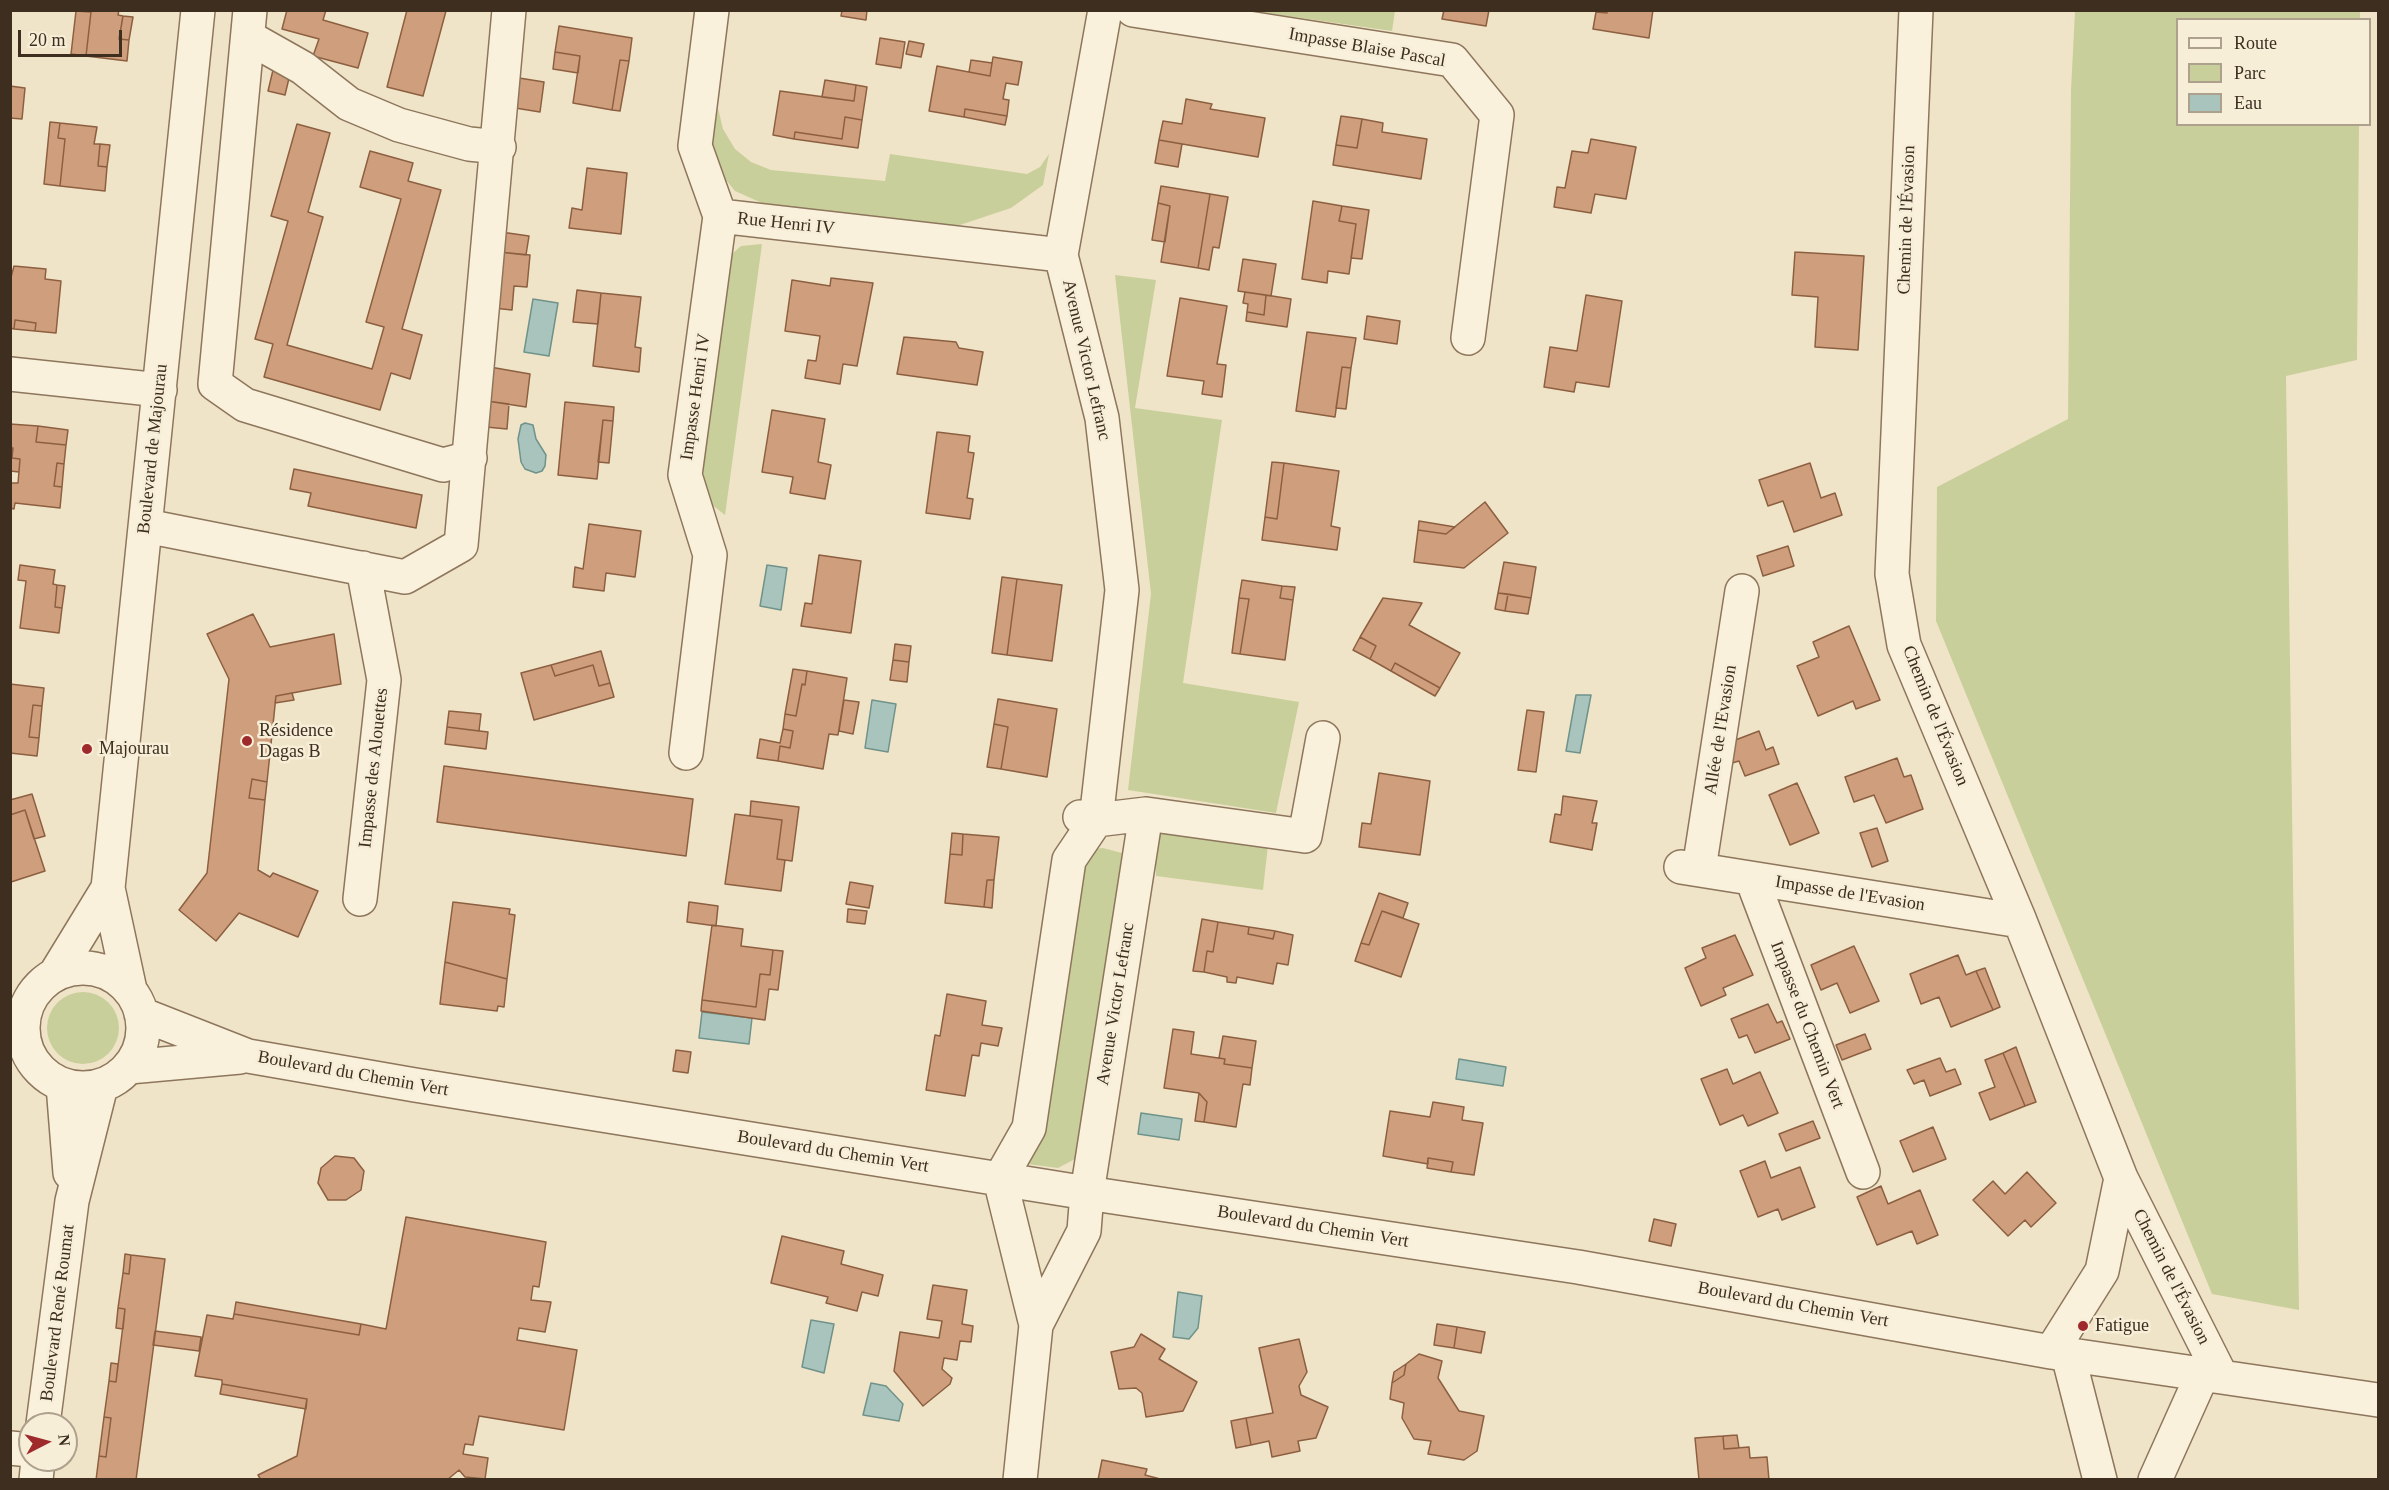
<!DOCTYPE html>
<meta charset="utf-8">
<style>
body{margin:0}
#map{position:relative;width:2389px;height:1490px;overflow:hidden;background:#f0e4c8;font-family:"Times New Roman",serif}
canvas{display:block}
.frame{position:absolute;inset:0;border:12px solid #3d2e20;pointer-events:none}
.legend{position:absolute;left:2176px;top:18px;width:195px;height:108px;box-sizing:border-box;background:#f7eed8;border:2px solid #ada18e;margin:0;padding:8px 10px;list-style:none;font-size:18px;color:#3d2e20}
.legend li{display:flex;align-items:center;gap:12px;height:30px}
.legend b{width:30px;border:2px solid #ada18e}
.north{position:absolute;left:18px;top:1412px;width:60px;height:60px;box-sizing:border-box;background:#f7eed8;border:2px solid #ada18e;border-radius:50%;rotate:84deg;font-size:16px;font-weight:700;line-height:24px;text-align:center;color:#3d2e20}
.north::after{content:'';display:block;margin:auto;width:21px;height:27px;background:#9e2a2b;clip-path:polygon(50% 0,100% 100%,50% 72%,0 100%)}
.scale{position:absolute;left:18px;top:30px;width:104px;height:27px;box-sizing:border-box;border:3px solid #3d2e20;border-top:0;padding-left:8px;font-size:18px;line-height:21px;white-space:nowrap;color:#3d2e20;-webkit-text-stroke:4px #f7eed8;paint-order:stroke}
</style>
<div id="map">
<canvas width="2389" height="1490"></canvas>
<div class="frame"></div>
<ul class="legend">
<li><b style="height:8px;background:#faf1dc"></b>Route</li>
<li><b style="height:16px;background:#c9cf9b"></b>Parc</li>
<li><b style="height:16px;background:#a9c4bc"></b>Eau</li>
</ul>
<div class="north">N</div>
<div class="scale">20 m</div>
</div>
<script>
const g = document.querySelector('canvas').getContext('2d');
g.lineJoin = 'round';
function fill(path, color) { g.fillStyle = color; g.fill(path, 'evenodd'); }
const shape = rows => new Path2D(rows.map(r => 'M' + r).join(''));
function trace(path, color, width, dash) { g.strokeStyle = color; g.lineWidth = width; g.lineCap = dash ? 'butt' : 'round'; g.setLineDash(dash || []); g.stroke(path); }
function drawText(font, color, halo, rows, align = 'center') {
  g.font = font + ' "Times New Roman",serif'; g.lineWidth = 5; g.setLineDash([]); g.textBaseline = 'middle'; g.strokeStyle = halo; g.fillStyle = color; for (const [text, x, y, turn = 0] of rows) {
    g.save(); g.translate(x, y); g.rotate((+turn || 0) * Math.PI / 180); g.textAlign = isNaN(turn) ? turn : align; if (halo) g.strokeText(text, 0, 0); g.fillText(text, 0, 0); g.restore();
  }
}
fill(shape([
 [1252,11,1395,11,1392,31],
 [2075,11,2360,11,2360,19,2178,20,2178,124,2359,125,2357,360,2286,376,2299,1310,2212,1294,1936,621,1937,487,2068,419,2071,90],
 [718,108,723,129,735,149,751,162,771,170,885,181,890,154,1027,174,1040,167,1049,154,1043,185,1011,208,945,230,773,208,735,191,721,174,711,150],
 [762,244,725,515,707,501,701,454,725,260,741,246],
 [1115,275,1156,280,1135,408,1222,420,1183,683,1299,702,1276,813,1128,790,1151,594],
 [1183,832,1268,845,1263,890,1156,876,1156,833],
 [1103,848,1122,853,1077,1158,1058,1168,1027,1164,1085,856,1093,849],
 '47 1028a36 36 0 1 1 72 0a36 36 0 1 1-72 0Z'
]), '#c9cf9b');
const water = shape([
 [533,299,558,303,549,356,524,352,533,299],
 [525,423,533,425,536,439,546,455,545,466,542,471,536,473,525,469,521,462,518,439,521,425,525,423],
 [767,565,787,568,781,610,760,606,767,565],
 [1576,695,1591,695,1580,753,1566,751,1576,695],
 [872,700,896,704,888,752,865,748,872,700],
 [702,1012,752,1018,749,1044,699,1038,702,1012],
 [1459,1059,1506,1067,1503,1086,1456,1079,1459,1059],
 [1141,1113,1182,1119,1179,1140,1138,1134,1141,1113],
 [1178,1292,1202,1296,1198,1328,1189,1339,1173,1337,1178,1292],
 [811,1320,834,1324,824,1373,802,1367,811,1320],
 [871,1383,886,1386,903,1404,899,1421,863,1415,871,1383]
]);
fill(water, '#a9c4bc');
trace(water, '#6f938a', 1.5);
const building = shape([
 [119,10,118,15,123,16,119,39,129,40,127,61,86,56,91,12,82,10,119,10],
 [287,10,326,10,323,20,368,33,358,68,313,56,319,39,282,29,287,10],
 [407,10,446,11,423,96,387,87,407,10],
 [842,10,867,10,866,20,841,16,842,10],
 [1444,10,1489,10,1486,26,1442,19,1444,10],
 [1607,10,1653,10,1649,38,1593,29,1596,12,1607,13,1607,10],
 [76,11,91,12,86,56,71,54,76,11],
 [123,16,133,17,129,40,119,39,123,16],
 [559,26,632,38,629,61,620,60,612,110,573,103,580,56,555,52,559,26],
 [880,38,905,42,901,68,876,64,880,38],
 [909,41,924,44,921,57,906,54,909,41],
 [555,52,580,56,578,73,553,69,555,52],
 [993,57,1022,62,1018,85,1006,83,1003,99,1009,100,1007,116,965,109,964,117,929,111,937,66,990,76,993,57],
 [620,60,629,61,620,111,612,110,620,60],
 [971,60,992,63,990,76,969,72,971,60],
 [273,70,290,74,285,95,268,91,273,70],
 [513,77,544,82,540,112,509,107,513,77],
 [825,80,856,85,854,101,822,97,825,80],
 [856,85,867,87,862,120,845,117,842,139,795,132,794,139,773,135,780,91,854,101,856,85],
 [10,86,25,88,22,119,10,118,10,86],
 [1186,99,1212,104,1210,109,1265,118,1258,157,1159,140,1163,121,1182,124,1186,99],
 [965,109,1007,116,1005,125,964,117,965,109],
 [1341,116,1362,119,1357,148,1336,145,1341,116],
 [845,117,862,120,858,148,794,139,795,132,842,139,845,117],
 [1362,119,1383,123,1382,132,1427,139,1421,179,1333,165,1336,145,1357,148,1362,119],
 [50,122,60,123,58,138,65,139,60,186,44,184,50,122],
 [60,123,97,127,94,144,100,144,98,166,107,167,105,191,60,186,65,139,58,138,60,123],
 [297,124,330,133,308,212,323,217,287,345,372,369,384,327,366,322,401,199,360,187,370,151,413,163,408,181,441,190,402,329,422,335,410,379,391,373,380,410,264,377,273,344,255,339,288,221,271,216,297,124],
 [1591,139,1636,147,1626,199,1595,194,1591,213,1554,207,1557,187,1565,188,1572,151,1588,153,1591,139],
 [1159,140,1182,144,1178,167,1155,163,1159,140],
 [100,144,110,145,107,167,98,166,100,144],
 [587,168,627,173,621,234,569,228,572,208,582,210,587,168],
 [1161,186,1210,194,1198,268,1161,262,1170,206,1158,203,1161,186],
 [1210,194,1228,197,1219,248,1213,247,1209,270,1198,268,1210,194],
 [1313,201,1342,206,1339,221,1356,224,1349,274,1328,271,1327,283,1302,279,1313,201],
 [1158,203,1170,206,1165,242,1152,240,1158,203],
 [1342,206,1369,210,1362,259,1351,258,1356,224,1339,221,1342,206],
 [501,232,529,236,526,255,499,252,501,232],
 [499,252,530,255,527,287,514,286,512,310,493,308,499,252],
 [1795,252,1864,256,1858,350,1815,347,1818,297,1792,295,1795,252],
 [1243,259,1276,264,1271,296,1238,291,1243,259],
 [14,266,46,269,45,279,61,281,56,333,35,331,36,323,15,320,14,329,10,328,10,281,14,266],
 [831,278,873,283,857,366,843,364,840,384,805,378,808,360,816,361,820,336,785,331,792,280,830,286,831,278],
 [577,290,601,293,598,324,573,322,577,290],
 [1245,292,1266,295,1264,315,1247,312,1248,304,1243,303,1245,292],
 [601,293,641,297,635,347,641,348,639,372,593,366,601,293],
 [1266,295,1291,299,1287,327,1246,321,1247,312,1264,315,1266,295],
 [1586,295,1622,301,1609,387,1576,382,1574,392,1544,387,1550,347,1577,351,1586,295],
 [1180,298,1227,306,1217,364,1226,365,1222,397,1202,394,1204,381,1167,376,1180,298],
 [1367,316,1400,321,1397,344,1364,339,1367,316],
 [15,320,36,323,35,331,14,329,15,320],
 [1307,332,1356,338,1351,368,1342,367,1335,417,1296,411,1307,332],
 [904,337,956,342,959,348,983,352,977,385,897,374,904,337],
 [490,367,530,374,526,407,487,401,490,367],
 [1342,367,1351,368,1346,409,1336,408,1342,367],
 [487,401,509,404,507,429,486,427,487,401],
 [565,402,614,407,613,421,603,420,597,479,558,475,565,402],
 [772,410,825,419,818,462,831,465,825,499,790,493,793,477,762,472,772,410],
 [603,420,613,421,609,463,598,462,603,420],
 [10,424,38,426,36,442,66,445,64,464,57,463,54,486,62,487,60,508,15,503,14,509,10,508,10,483,18,483,20,459,12,458,10,424],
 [38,426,68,430,66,445,36,442,38,426],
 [937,432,970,436,968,452,974,453,967,498,973,499,970,519,926,513,937,432],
 [10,448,13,448,12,458,20,459,19,472,10,471,10,448],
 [1272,462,1284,463,1277,519,1265,517,1272,462],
 [57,463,64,464,62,487,54,486,57,463],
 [1284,463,1339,471,1331,526,1340,528,1337,550,1262,540,1265,517,1277,519,1284,463],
 [1810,463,1821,498,1835,493,1842,515,1794,532,1783,501,1768,506,1759,480,1810,463],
 [294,469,422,495,416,528,308,506,311,493,290,489,294,469],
 [1485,502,1508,533,1464,568,1414,562,1418,530,1446,534,1485,502],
 [1419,521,1455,527,1446,534,1418,530,1419,521],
 [589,524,641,531,635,577,606,573,604,591,573,587,575,567,583,569,589,524],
 [1788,546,1794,566,1763,576,1757,556,1788,546],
 [819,555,861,561,851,633,801,626,805,603,812,604,819,555],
 [1504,562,1536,567,1531,598,1498,593,1504,562],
 [20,565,55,570,53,584,57,585,55,607,62,608,59,633,20,628,26,581,18,580,20,565],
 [1002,577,1017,579,1007,655,992,653,1002,577],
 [1017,579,1062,585,1052,661,1007,655,1017,579],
 [1242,580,1282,586,1280,598,1293,600,1285,660,1240,654,1249,599,1239,598,1242,580],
 [57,585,65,586,62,608,55,607,57,585],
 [1282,586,1295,587,1293,600,1280,598,1282,586],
 [1498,593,1508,594,1505,611,1495,609,1498,593],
 [1508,594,1531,598,1528,614,1505,611,1508,594],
 [1239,598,1249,599,1240,654,1232,653,1239,598],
 [1383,598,1422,603,1409,625,1460,653,1440,688,1395,663,1391,671,1370,659,1376,646,1360,637,1383,598],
 [253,614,270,647,334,634,341,684,276,696,267,782,252,779,249,798,265,800,258,870,270,877,273,873,318,891,298,937,239,913,216,941,179,910,207,873,229,679,207,634,253,614],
 [1849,626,1880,700,1856,709,1853,701,1818,716,1797,666,1819,657,1813,642,1849,626],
 [1360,637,1376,646,1370,659,1353,650,1360,637],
 [895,644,911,646,909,662,893,660,895,644],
 [601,651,610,683,599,686,593,665,555,676,551,665,601,651],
 [893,660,909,662,907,682,890,680,893,660],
 [1395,663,1440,688,1435,696,1391,671,1395,663],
 [551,665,555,676,593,665,599,686,610,683,614,697,534,720,521,673,551,665],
 [793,669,807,671,805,685,802,684,796,716,785,714,793,669],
 [807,671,847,678,838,735,829,734,823,769,778,761,780,746,790,748,793,731,783,729,785,714,796,716,802,684,805,685,807,671],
 [10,684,44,688,42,706,33,705,29,737,39,738,37,756,10,753,10,684],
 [292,693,294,700,275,703,276,696,292,693],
 [998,699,1057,709,1047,777,1001,769,1008,727,994,724,998,699],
 [844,700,859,702,853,734,839,731,844,700],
 [33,705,42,706,39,738,29,737,33,705],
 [1527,710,1544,712,1536,772,1518,770,1527,710],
 [449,711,481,714,479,731,447,727,449,711],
 [994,724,1008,727,1001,769,987,767,994,724],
 [447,727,488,732,486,749,445,744,447,727],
 [783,729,793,731,790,748,780,746,778,761,757,758,760,739,780,743,783,729],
 [1759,731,1766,750,1773,747,1779,764,1745,776,1739,761,1732,763,1725,744,1759,731],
 [1897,758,1904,777,1911,775,1923,809,1886,823,1874,795,1854,802,1845,777,1897,758],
 [444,766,693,799,686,856,437,822,444,766],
 [1379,773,1430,781,1420,855,1359,847,1362,823,1371,824,1379,773],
 [252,779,267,782,265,800,249,798,252,779],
 [1797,783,1819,833,1790,845,1769,795,1797,783],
 [32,794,45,836,34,839,25,810,10,815,10,800,32,794],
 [1563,796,1597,801,1592,823,1597,823,1592,850,1550,842,1555,814,1561,815,1563,796],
 [751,801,799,807,792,861,777,859,782,820,750,816,751,801],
 [25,810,45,871,11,882,10,815,25,810],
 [735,814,782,820,777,859,785,860,781,891,725,884,735,814],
 [1877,828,1888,861,1872,867,1860,833,1877,828],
 [952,833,963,834,962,855,950,854,952,833],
 [963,834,999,837,994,880,987,880,984,907,945,903,950,854,962,855,963,834],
 [987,880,994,880,992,908,984,907,987,880],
 [850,882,873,886,869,908,846,904,850,882],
 [1379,893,1408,903,1403,918,1382,911,1369,945,1361,943,1379,893],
 [453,902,510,909,509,914,515,915,507,979,445,962,453,902],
 [689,902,718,906,716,926,687,922,689,902],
 [848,909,867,911,865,924,847,922,848,909],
 [1382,911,1419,924,1401,977,1355,961,1361,943,1369,945,1382,911],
 [1202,919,1218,922,1213,952,1207,951,1204,972,1193,971,1202,919],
 [1218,922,1249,927,1248,934,1273,939,1275,931,1293,935,1288,965,1277,963,1273,984,1237,977,1236,983,1227,982,1227,977,1204,972,1207,951,1213,952,1218,922],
 [712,925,743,929,741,946,773,950,770,975,760,974,756,1007,702,1000,712,925],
 [1249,927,1275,931,1273,939,1248,934,1249,927],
 [1735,935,1753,975,1723,988,1726,995,1701,1006,1685,968,1706,958,1702,948,1735,935],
 [1854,946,1879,1001,1850,1013,1837,983,1821,990,1811,965,1854,946],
 [773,950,783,951,778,990,769,989,765,1020,701,1011,702,1000,756,1007,760,974,770,975,773,950],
 [1958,955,1966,975,1976,971,1993,1010,1951,1027,1939,997,1921,1004,1910,974,1958,955],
 [445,962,507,979,504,1007,498,1006,497,1011,440,1004,445,962],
 [1985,968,2000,1007,1993,1010,1976,971,1985,968],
 [947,994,986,1001,982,1025,1002,1028,998,1046,981,1043,979,1056,972,1055,965,1096,926,1090,935,1035,940,1036,947,994],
 [1768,1004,1777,1023,1782,1021,1790,1039,1755,1053,1747,1035,1739,1038,1731,1019,1768,1004],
 [1173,1029,1194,1032,1191,1054,1225,1059,1224,1064,1252,1068,1250,1085,1243,1084,1236,1127,1204,1122,1207,1102,1199,1093,1164,1088,1173,1029],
 [1865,1034,1871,1049,1842,1060,1836,1045,1865,1034],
 [1223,1036,1256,1041,1252,1068,1224,1064,1225,1059,1219,1058,1223,1036],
 [2016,1047,2036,1102,2025,1106,2003,1053,2016,1047],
 [676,1050,691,1052,688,1073,673,1071,676,1050],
 [2003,1053,2025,1106,1990,1120,1979,1093,1995,1087,1985,1060,2003,1053],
 [1940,1058,1946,1072,1955,1069,1961,1084,1930,1096,1924,1080,1914,1084,1907,1070,1940,1058],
 [1727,1069,1733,1084,1760,1072,1778,1113,1748,1126,1743,1115,1720,1125,1701,1079,1727,1069],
 [1199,1093,1207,1102,1204,1122,1195,1121,1199,1093],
 [1433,1102,1464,1107,1462,1120,1483,1123,1474,1175,1451,1172,1453,1162,1428,1158,1428,1164,1383,1156,1390,1111,1430,1117,1433,1102],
 [1813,1121,1820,1138,1786,1151,1779,1134,1813,1121],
 [1933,1127,1946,1159,1913,1172,1900,1141,1933,1127],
 [335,1156,354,1158,364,1171,361,1190,346,1200,328,1200,318,1183,321,1168,335,1156],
 [1428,1158,1453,1162,1451,1172,1427,1168,1428,1158],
 [1765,1161,1771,1178,1800,1167,1815,1207,1782,1220,1778,1209,1758,1217,1740,1171,1765,1161],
 [2027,1172,2056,1203,2031,1227,2025,1220,2008,1236,1973,1200,1993,1181,2005,1194,2027,1172],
 [1881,1186,1888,1204,1920,1190,1938,1235,1917,1244,1912,1231,1877,1245,1857,1197,1881,1186],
 [406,1217,546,1242,539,1287,533,1286,531,1300,551,1302,545,1332,519,1328,517,1340,577,1350,564,1430,479,1416,473,1445,465,1444,463,1454,488,1458,485,1479,465,1477,459,1470,447,1480,261,1480,258,1475,297,1456,307,1399,222,1384,222,1380,195,1376,207,1315,233,1319,234,1314,359,1335,361,1324,386,1329,406,1217],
 [1654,1219,1676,1224,1671,1246,1649,1241,1654,1219],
 [782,1236,844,1251,841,1264,883,1275,878,1296,862,1292,857,1311,826,1303,828,1297,771,1283,782,1236],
 [125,1254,131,1255,129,1274,123,1273,125,1254],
 [131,1255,165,1259,136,1480,96,1480,99,1456,106,1457,111,1418,104,1417,109,1381,116,1382,125,1309,118,1308,123,1273,129,1274,131,1255],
 [933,1285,967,1290,962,1324,973,1326,971,1342,960,1341,957,1360,944,1358,942,1369,952,1378,950,1384,923,1406,894,1371,900,1332,939,1338,942,1321,927,1319,933,1285],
 [236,1302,361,1324,359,1335,234,1314,236,1302],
 [118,1308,125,1309,123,1329,116,1328,118,1308],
 [1437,1324,1457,1327,1454,1348,1434,1345,1437,1324],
 [1457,1327,1485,1332,1481,1353,1454,1348,1457,1327],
 [155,1331,201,1337,199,1351,153,1345,155,1331],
 [1141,1334,1165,1349,1159,1359,1197,1382,1183,1411,1146,1417,1142,1393,1136,1388,1119,1389,1111,1352,1134,1347,1141,1334],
 [1299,1339,1307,1372,1299,1386,1301,1395,1328,1407,1316,1438,1298,1441,1300,1451,1272,1457,1269,1441,1251,1445,1246,1418,1273,1413,1259,1348,1299,1339],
 [1419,1354,1442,1361,1438,1378,1459,1411,1484,1416,1477,1451,1464,1460,1428,1454,1431,1441,1414,1439,1402,1418,1404,1403,1390,1399,1392,1383,1404,1375,1406,1364,1419,1354],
 [111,1363,118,1364,116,1382,109,1381,111,1363],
 [1406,1364,1404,1375,1392,1383,1394,1372,1406,1364],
 [222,1384,307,1399,306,1409,220,1394,222,1384],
 [104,1417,111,1418,106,1457,99,1456,104,1417],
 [1246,1418,1251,1445,1236,1448,1231,1421,1246,1418],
 [1737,1435,1739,1448,1724,1449,1723,1436,1737,1435],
 [1723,1436,1724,1449,1749,1447,1750,1458,1767,1457,1769,1480,1699,1480,1695,1438,1723,1436],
 [1102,1460,1147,1469,1145,1475,1164,1480,1098,1480,1102,1460]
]);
fill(building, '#cf9f7d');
trace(building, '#8d5f41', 1.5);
const minor = shape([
 [250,10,215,384,245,405,443,465,470,458],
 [712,10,695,146,720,216,1061,255],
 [1133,10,1452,60,1497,115,1468,338],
 [1916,10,1892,574,1904,645,2020,921,2121,1178,2221,1376],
 [248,37,303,68,349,104,399,125,469,144,499,147],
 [10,374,160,390],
 [146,526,405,577,461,545,509,10],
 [686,753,710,555,685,475,720,216],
 [1080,817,1096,820,1122,590,1102,418,1061,255,1105,10],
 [1681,867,2020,921],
 [1699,869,1742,591],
 [1752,879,1863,1172],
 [360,899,384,680,363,568],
 '23 1028a60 60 0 1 1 120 0a60 60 0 1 1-120 0Z',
 [56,973,108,888],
 [130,990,108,888,198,10],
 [141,1014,248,1056,415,1085,1087,1193,1578,1267,2051,1352,2378,1400],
 [129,1067,240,1057],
 [63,1085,70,1173],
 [1036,1325,1084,1231,1087,1193,1146,814],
 [2051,1352,2102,1271,2121,1178],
 [2068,1355,2100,1480],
 [43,1424,72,1201,101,1086],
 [10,1448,30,1450],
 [36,1480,38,1460],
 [1020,1480,1036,1325,1000,1179,1029,1128,1069,860,1096,820,1146,814,1305,836,1323,738],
 [2155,1480,2203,1373]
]);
trace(minor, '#8d765c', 36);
trace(minor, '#faf1dc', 33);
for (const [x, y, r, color] of [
 [247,741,6,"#9e2a2b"],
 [87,749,6,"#9e2a2b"],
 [2083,1326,6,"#9e2a2b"]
]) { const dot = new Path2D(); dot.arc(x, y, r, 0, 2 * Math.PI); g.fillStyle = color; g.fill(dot); trace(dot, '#f7eed8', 2); }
drawText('18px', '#3d2e20', '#f7eed8', [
 ["Impasse Blaise Pascal",1367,48,10],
 ["Chemin de l'Évasion",1907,220,-88],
 ["Rue Henri IV",786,224,6],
 ["Avenue Victor Lefranc",1086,360,77],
 ["Impasse Henri IV",696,397,-82],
 ["Boulevard de Majourau",153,449,-84],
 ["Chemin de l'Évasion",1935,716,68],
 ["Allée de l'Evasion",1721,730,-81],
 ["Impasse des Alouettes",374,768,-84],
 ["Impasse de l'Evasion",1850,894,9],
 ["Avenue Victor Lefranc",1116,1004,-81],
 ["Impasse du Chemin Vert",1807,1025,69],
 ["Boulevard du Chemin Vert",353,1074,10],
 ["Boulevard du Chemin Vert",833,1152,9],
 ["Boulevard du Chemin Vert",1313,1227,9],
 ["Chemin de l'Évasion",2171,1277,63],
 ["Boulevard du Chemin Vert",1793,1305,10],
 ["Boulevard René Roumat",58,1313,-83]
]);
drawText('18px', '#3d2e20', '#f7eed8', [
 ["Résidence",259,731],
 ["Dagas B",259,752],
 ["Majourau",99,749],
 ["Fatigue",2095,1326]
], 'left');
</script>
